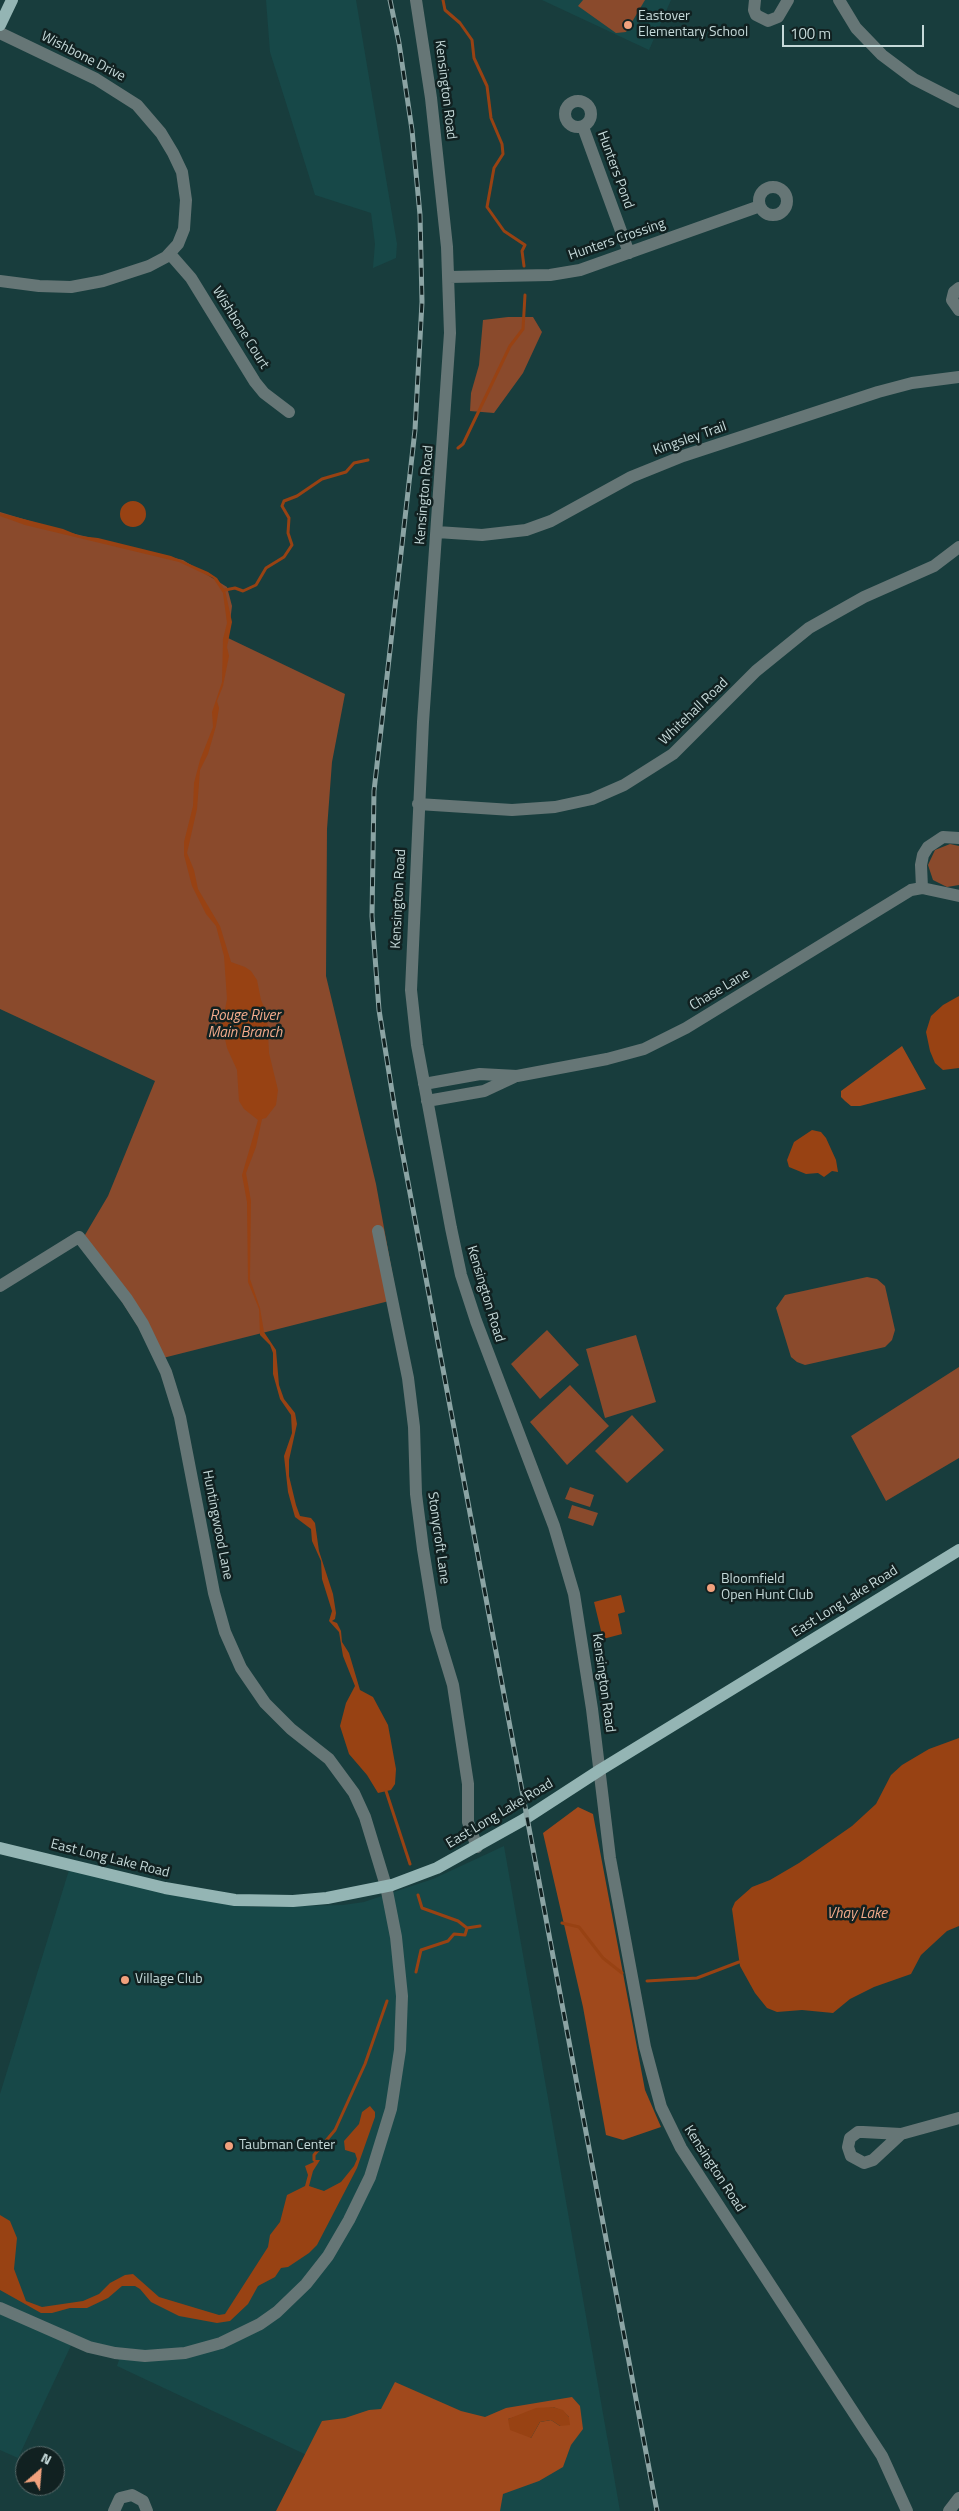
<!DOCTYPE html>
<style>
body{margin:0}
#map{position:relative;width:959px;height:2511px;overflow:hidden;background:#183d3d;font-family:"Titillium Web",sans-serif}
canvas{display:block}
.north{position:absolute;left:15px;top:2446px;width:50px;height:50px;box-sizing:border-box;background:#112121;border:1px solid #596b6b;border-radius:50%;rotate:27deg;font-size:14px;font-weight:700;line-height:20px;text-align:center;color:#c5d9d9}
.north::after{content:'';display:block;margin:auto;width:18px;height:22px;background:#f1a17d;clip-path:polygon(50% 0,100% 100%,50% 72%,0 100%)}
.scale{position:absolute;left:782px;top:25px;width:142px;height:22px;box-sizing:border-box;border:2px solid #c5d9d9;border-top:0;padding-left:6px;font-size:15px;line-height:18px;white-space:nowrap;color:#c5d9d9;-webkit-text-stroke:4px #112121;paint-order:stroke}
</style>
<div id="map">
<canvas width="959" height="2511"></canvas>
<div class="north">N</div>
<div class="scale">100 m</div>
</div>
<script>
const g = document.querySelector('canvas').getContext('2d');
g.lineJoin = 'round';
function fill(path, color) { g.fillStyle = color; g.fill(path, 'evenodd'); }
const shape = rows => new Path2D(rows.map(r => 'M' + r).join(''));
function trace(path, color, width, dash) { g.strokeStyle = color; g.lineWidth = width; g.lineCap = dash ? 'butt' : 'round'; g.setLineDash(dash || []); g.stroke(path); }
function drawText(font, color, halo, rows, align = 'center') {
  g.font = font + ' "Titillium Web",sans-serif'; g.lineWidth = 5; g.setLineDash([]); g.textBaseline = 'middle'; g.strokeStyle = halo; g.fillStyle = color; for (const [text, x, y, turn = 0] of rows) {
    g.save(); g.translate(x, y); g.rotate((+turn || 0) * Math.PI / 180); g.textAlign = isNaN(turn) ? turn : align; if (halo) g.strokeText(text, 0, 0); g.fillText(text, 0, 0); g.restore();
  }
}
fill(shape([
 [266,0,356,0,397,244,396,258,373,268,375,244,371,213,315,195,270,52],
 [542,0,671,0,649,50],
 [504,1846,620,2511,426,2511,117,2366,119,2360,75,2337,18,2458,0,2450,0,2094,69,1870,229,1905,256,1907,343,1905,364,1902,433,1879]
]), '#174848');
fill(shape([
 [583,0,645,0,626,32,616,33,578,6],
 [508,317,533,317,542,332,523,373,494,413,470,411,471,393,479,365,483,320],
 [0,512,63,531,183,560,227,587,232,606,228,638,345,694,332,762,327,829,326,976,376,1184,397,1299,159,1359,82,1240,108,1196,155,1081,0,1009],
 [950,844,959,846,959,885,947,887,933,880,928,865,935,850],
 [867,1277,877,1279,885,1286,895,1330,892,1340,885,1347,805,1365,797,1362,791,1357,776,1308,785,1295],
 [547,1330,579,1365,540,1399,511,1364],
 [636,1335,656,1402,605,1418,586,1349],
 [959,1367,959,1458,886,1501,851,1436],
 [570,1385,609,1426,567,1465,530,1422],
 [632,1415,664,1450,627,1483,595,1451],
 [570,1487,594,1495,590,1507,565,1499],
 [572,1505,598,1513,593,1526,568,1518]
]), '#8a4a2c');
fill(shape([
 [902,1046,926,1089,860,1106,851,1106,845,1101,841,1097,841,1091],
 [578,1807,593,1814,645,2090,661,2127,623,2140,606,2135,583,2007,543,1833],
 [395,2382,461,2411,485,2417,506,2408,572,2397,580,2406,583,2429,571,2445,563,2467,539,2481,503,2494,500,2511,276,2511,322,2421,345,2418,369,2410,381,2409],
 [553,2407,563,2411,569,2417,560,2426,551,2420,540,2422,531,2438,508,2419]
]), '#a0491c');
fill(shape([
 '120 514a13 13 0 1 1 26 0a13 13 0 1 1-26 0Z',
 [0,513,63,529,80,536,98,538,171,556,208,572,217,578,225,590,232,622,227,647,229,656,223,686,217,701,219,708,216,726,208,754,200,770,197,809,187,853,194,870,198,889,220,926,231,962,245,967,251,971,257,980,261,1000,267,1014,269,1053,278,1090,276,1105,266,1118,262,1119,256,1147,246,1173,251,1201,250,1279,260,1308,264,1332,276,1350,279,1385,284,1399,295,1413,297,1424,289,1460,289,1476,296,1505,300,1516,311,1518,315,1523,319,1551,333,1594,336,1613,335,1619,332,1621,337,1623,341,1631,342,1642,349,1653,360,1690,373,1697,388,1725,396,1769,395,1784,391,1790,378,1793,367,1775,349,1754,340,1726,346,1703,355,1686,343,1656,339,1632,329,1621,332,1611,322,1579,321,1561,312,1541,311,1529,295,1517,288,1492,284,1456,292,1433,291,1415,280,1399,273,1374,273,1353,270,1345,260,1335,259,1309,248,1282,247,1202,242,1175,258,1120,244,1109,239,1101,237,1070,227,1048,222,1025,227,999,224,956,216,926,206,914,192,886,184,855,184,842,193,806,194,783,200,760,213,727,212,712,222,682,223,639,227,623,223,593,213,578,179,562,25,525,0,516],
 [959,996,959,1068,943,1070,935,1063,930,1051,926,1032,931,1016,943,1005],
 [812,1130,821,1132,826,1138,836,1160,838,1172,832,1171,824,1177,818,1173,806,1174,789,1167,787,1160,794,1142],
 [621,1595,625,1612,618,1614,622,1634,603,1639,594,1602],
 [959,1738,959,1926,947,1931,921,1955,911,1974,874,1987,850,1999,833,2013,802,2010,777,2012,767,2008,755,1993,740,1966,732,1909,735,1902,752,1887,770,1880,799,1863,852,1826,876,1804,891,1775,902,1765,929,1749],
 [370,2106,375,2112,375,2117,357,2168,317,2245,309,2253,288,2267,281,2268,275,2277,258,2286,248,2304,230,2321,217,2323,179,2316,151,2302,140,2289,135,2286,122,2286,108,2298,87,2308,70,2308,52,2313,41,2313,0,2290,0,2215,10,2221,17,2238,14,2269,26,2301,42,2307,83,2301,99,2294,110,2283,125,2275,133,2274,159,2297,219,2315,225,2314,268,2247,270,2235,280,2222,287,2195,305,2186,308,2175,305,2166,314,2162,314,2160,320,2160,313,2171,309,2186,324,2191,341,2182,354,2166,357,2159,355,2153,345,2150,344,2141,359,2124,362,2112],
 [553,2407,563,2410,569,2417,570,2425,560,2426,551,2420,540,2422,531,2438,510,2430,508,2419,536,2408]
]), '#984213');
trace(shape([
 [443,0,445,10,460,23,472,40,474,58,487,86,491,118,502,144,503,154,494,168,487,207,504,231,525,245,522,251,524,266],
 [458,448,463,444,510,346,523,329,525,295],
 [225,590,235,588,243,591,256,585,266,568,284,557,292,545,288,533,289,518,282,506,284,501,297,496,322,479,346,472,354,463,368,460],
 [386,1791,410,1864],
 [562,1923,579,1927,603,1958,622,1973],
 [467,1928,480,1926],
 [416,1972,421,1950,448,1941,454,1934,465,1935,467,1928,458,1921,422,1908,418,1895],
 [647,1981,697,1978,739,1962],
 [314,2160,314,2155,335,2130,365,2064,387,2001]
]), '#984213', 3);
trace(shape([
 [416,0,431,98,447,247,450,333,423,722,411,990,417,1045,451,1228,461,1275,476,1321,554,1526,574,1594,592,1709,610,1858,645,2047,661,2107,681,2148,882,2456,907,2511],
 [755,0,754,10,756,15,768,21,778,17,788,0],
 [839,0,856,28,882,55,914,79,959,102],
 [0,33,96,79,137,105,161,133,173,153,182,172,186,200,184,229,178,244,166,257,149,266,103,281,71,287,39,286,0,281],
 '565 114a13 13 0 1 1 26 0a13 13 0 1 1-26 0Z',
 [583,127,629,253],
 '759 201a14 14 0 1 1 28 0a14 14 0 1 1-28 0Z',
 [170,254,191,278,255,382,264,393,289,412],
 [449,277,550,275,580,270,760,206],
 [959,288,954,292,952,300,959,310],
 [437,532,482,535,526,530,551,521,631,477,683,456,878,392,912,383,959,377],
 [418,804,512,810,555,807,592,799,624,785,673,754,756,671,809,628,864,597,934,566,959,547],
 [922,888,921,865,923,855,928,847,943,837,959,838],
 [424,1084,480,1074,517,1076,607,1059,644,1049,686,1028,911,890,922,888,959,896],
 [427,1101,484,1091,514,1077],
 [378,1231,408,1378,414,1427,416,1494,423,1549,436,1629,453,1685,468,1784,468,1822,477,1847],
 [0,1286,79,1237,127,1299,143,1324,166,1372,180,1417,214,1593,225,1632,241,1668,265,1703,291,1729,329,1759,354,1793,365,1817,386,1886,396,1937,402,1996,400,2050,391,2109,370,2177,349,2220,328,2256,306,2284,277,2312,260,2324,221,2343,185,2353,145,2356,115,2353,89,2347,0,2308],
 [858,2132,863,2132,901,2134,873,2160,864,2163,851,2156,848,2147,850,2138,858,2132],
 [901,2134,959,2118],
 [114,2511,120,2498,132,2495,143,2501,147,2511],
 [949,2511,959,2498]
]), '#667676', 12);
trace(shape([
 [0,25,12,0],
 [0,1848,165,1888,235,1900,293,1901,327,1898,392,1885,437,1868,523,1820,600,1770,959,1550]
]), '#94b5b4', 12);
const rail = shape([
 [390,0,399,43,412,130,420,215,422,302,415,430,374,791,372,916,379,1010,398,1129,657,2511]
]);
trace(rail, '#8ba4a4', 5);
trace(rail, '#112121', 3, [9]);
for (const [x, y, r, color] of [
 [628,25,5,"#f1a17d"],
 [711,1588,5,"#f1a17d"],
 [125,1980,5,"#f1a17d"],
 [229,2146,5,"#f1a17d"]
]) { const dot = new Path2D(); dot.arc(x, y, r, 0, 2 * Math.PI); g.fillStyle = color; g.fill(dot); trace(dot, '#112121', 2); }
drawText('14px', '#c5d9d9', '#112121', [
 ["Eastover",638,17],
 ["Elementary School",638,33],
 ["Bloomfield",721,1580],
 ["Open Hunt Club",721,1596],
 ["Village Club",135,1980],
 ["Taubman Center",239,2146]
], 'left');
drawText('14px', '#c5d9d9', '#112121', [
 ["Wishbone Drive",83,57,27],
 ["Kensington Road",445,90,83],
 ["Hunters Pond",615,170,70],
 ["Hunters Crossing",617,240,-19],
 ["Wishbone Court",240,328,58],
 ["Kingsley Trail",690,439,-19],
 ["Kensington Road",425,495,-85],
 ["Whitehall Road",694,712,-44],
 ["Kensington Road",399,899,-87],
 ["Chase Lane",720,990,-31],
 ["Kensington Road",485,1294,73],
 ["Huntingwood Lane",217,1525,79],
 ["Stonycroft Lane",438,1538,82],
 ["East Long Lake Road",845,1602,-32],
 ["Kensington Road",603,1683,82],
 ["East Long Lake Road",500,1814,-31],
 ["East Long Lake Road",110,1859,14],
 ["Kensington Road",714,2169,57]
]);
drawText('italic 15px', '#f3ab8c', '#112121', [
 ["Rouge River",245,1016],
 ["Main Branch",245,1033],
 ["Vhay Lake",857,1914]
]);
</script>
